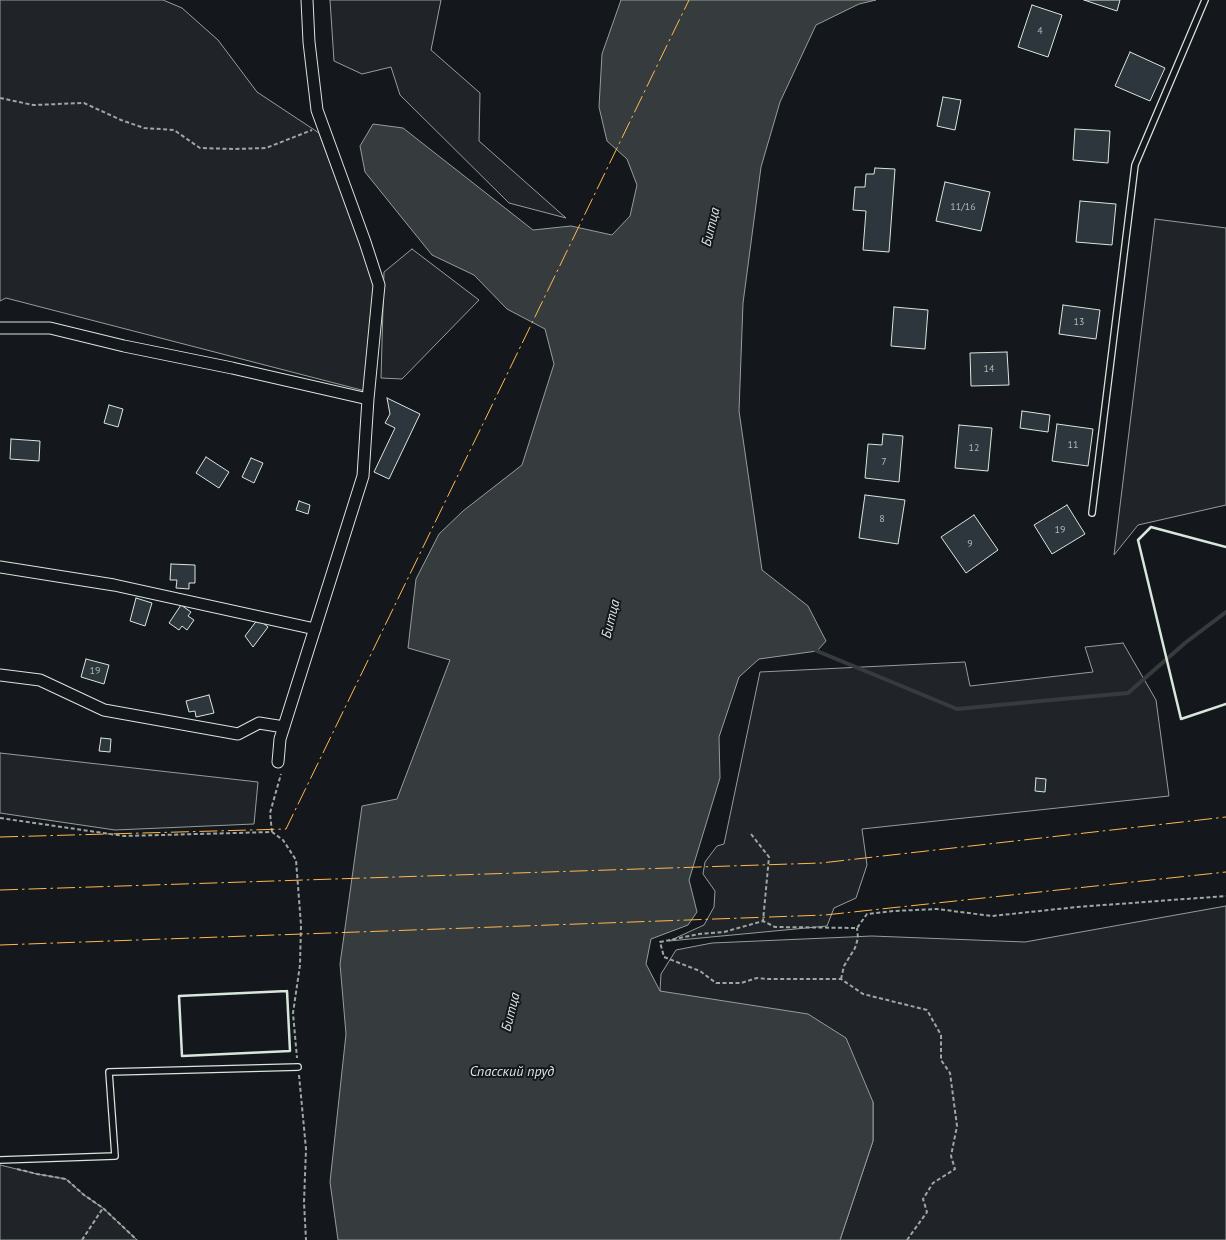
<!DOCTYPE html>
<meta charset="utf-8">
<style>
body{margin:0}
canvas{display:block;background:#14181c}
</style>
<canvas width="1226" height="1240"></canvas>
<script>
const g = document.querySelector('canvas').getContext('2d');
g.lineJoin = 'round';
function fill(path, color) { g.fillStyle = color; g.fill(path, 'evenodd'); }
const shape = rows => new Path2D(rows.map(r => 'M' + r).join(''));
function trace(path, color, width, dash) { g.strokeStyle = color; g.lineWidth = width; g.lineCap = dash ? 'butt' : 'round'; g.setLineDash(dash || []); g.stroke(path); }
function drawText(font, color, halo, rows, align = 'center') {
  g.font = font + ' "PT Sans",sans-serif'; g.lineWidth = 4; g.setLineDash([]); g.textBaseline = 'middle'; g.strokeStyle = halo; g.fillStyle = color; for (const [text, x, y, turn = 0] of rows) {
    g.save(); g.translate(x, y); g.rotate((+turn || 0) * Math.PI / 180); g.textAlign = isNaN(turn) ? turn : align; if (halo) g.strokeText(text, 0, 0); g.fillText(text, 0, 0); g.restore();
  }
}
const green = shape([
 [0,0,163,0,182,8,218,40,257,92,319,133,378,292,373,393,6,298,0,301,0,0],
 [330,0,441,0,431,50,480,93,479,141,566,218,509,203,400,95,391,67,362,74,334,61,330,0],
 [1155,219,1226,228,1226,505,1138,525,1114,555,1155,219],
 [412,249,479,300,402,379,381,378,384,272,412,249],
 [1123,643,1156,700,1169,796,862,829,867,865,856,898,834,908,827,926,669,941,704,925,714,907,715,891,703,874,705,862,717,846,724,844,760,672,965,662,970,686,1093,672,1085,647,1123,643],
 [0,753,258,782,254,824,115,830,0,813,0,753],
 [1226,906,1226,1240,840,1240,873,1141,873,1102,660,991,661,974,676,950,712,943,872,936,1025,942,1226,906],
 [0,1165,37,1174,66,1179,84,1195,103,1208,137,1240,0,1240,0,1165]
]);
fill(green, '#202428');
trace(green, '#939e99', 1);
const water = shape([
 [621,0,876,0,859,4,816,25,780,102,761,167,743,303,739,411,762,570,808,606,826,641,817,651,759,659,739,677,719,737,720,778,689,880,697,912,688,925,651,939,646,964,660,991,808,1014,846,1038,873,1102,873,1141,840,1240,338,1240,330,1182,346,1034,340,964,362,806,397,799,450,660,408,648,416,579,439,534,463,511,522,465,554,364,545,329,507,309,474,275,432,255,365,172,360,146,373,124,403,128,533,230,571,226,612,235,630,216,637,185,627,159,607,141,599,107,602,54,621,0]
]);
fill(water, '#363b3e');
trace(water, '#939e99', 1);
trace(shape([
 [813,648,817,651,957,709,1062,699,1128,693,1185,643,1226,612]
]), '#363b3e', 4);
const building = shape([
 [1084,0,1120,0,1117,11,1084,0],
 [1032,5,1062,15,1048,57,1018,47,1032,5],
 [1130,52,1165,68,1150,101,1115,86,1130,52],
 [943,97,961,100,955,130,937,126,943,97],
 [1075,129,1110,131,1108,163,1073,160,1075,129],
 [875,168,895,169,889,252,863,250,866,211,853,210,855,187,865,187,866,174,874,174,875,168],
 [945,182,990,192,981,231,936,221,945,182],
 [1080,201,1116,204,1112,245,1076,242,1080,201],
 [1063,305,1100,310,1096,339,1059,334,1063,305],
 [894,307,928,310,925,349,891,346,894,307],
 [1007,352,1009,385,971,386,970,353,1007,352],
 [387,398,420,414,389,479,374,472,395,428,385,423,390,414,387,398],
 [109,405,123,409,118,427,104,423,109,405],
 [1022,411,1050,415,1048,432,1020,428,1022,411],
 [1057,424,1093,429,1088,466,1052,461,1057,424],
 [959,425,992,428,988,471,955,468,959,425],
 [883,434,903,436,899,482,865,478,868,444,882,445,883,434],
 [11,439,40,441,39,461,10,459,11,439],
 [206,457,229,472,219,488,196,473,206,457],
 [251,458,263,463,254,483,242,477,251,458],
 [865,495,905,500,898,544,859,538,865,495],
 [299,501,310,505,308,514,296,510,299,501],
 [1067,505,1085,534,1052,554,1034,525,1067,505],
 [974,515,998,550,966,573,941,537,974,515],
 [171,564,195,565,195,583,189,583,189,589,176,588,177,580,170,580,171,564],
 [136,598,152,603,145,626,130,621,136,598],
 [181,605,191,612,188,616,194,620,187,630,182,626,179,630,169,623,181,605],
 [258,619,268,627,253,647,245,636,258,619],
 [86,659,109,665,104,684,81,677,86,659],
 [209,695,214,713,196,717,195,711,189,712,186,701,209,695],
 [101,738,111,739,110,752,99,751,101,738],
 [1036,778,1046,779,1045,792,1035,791,1036,778]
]);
fill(building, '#2c363c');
trace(building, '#d8e6dc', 1);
const service = shape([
 [1092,513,1135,165,1205,0],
 [0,1160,115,1156,109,1072,298,1067]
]);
const minor = shape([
 [0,328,50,328,124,346,232,368,368,399],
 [0,567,114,585,315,629],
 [0,675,40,680,104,710,238,734,259,723,284,727],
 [278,762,280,739,363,476,368,399,379,285,365,242,317,110,309,42,307,0]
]);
trace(service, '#d8e6dc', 8);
trace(minor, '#d8e6dc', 13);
trace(shape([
 [0,98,33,105,84,103,121,120,144,128,174,130,200,148,235,149,266,148,312,130],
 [0,818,124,836,272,832,283,840,296,860,301,925,300,965,293,1013,297,1058],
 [272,832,270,813,281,774],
 [751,834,769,857,763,921],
 [841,979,844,966,855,948,858,938,857,928],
 [299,1075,306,1149,304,1202,306,1240],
 [17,1169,37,1174,66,1179,84,1195,103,1208,137,1240],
 [82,1240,103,1208],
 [907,1240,927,1212,923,1199,933,1183,955,1169,951,1156,957,1126,950,1073,941,1060,941,1035,927,1010,863,994,841,979,767,979,757,978,741,983,716,983,700,971,664,957,660,942,699,934,724,932,763,921,775,927,857,928,867,914,894,911,937,909,992,916,1077,907,1226,896]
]), '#9da8a2', 2, [4, 2.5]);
trace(service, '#14181c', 5.5);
trace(minor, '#14181c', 11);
trace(shape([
 [1226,547,1151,527,1138,540,1181,719,1226,704],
 [287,991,290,1051,182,1056,179,996,287,991]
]), '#d8e6dc', 2.5);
trace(shape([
 [0,837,286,829,689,0],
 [0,890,821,863,1226,817],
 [0,945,825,915,1226,872]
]), '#ffb74d', 1, [18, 4, 2.5, 4]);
drawText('10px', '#adbab4', null, [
 ["4",1040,31],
 ["11/16",963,207],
 ["13",1079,322],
 ["14",989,369],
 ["11",1073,445],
 ["12",974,448],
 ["7",884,462],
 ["8",882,519],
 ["19",1060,530],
 ["9",970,544],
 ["19",95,671]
]);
drawText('italic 14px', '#d8e6dc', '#14181c', [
 ["Битца",711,227,-76],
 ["Битца",611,619,-76],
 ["Битца",511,1012,-76],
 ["Спасский пруд",512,1072]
]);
</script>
